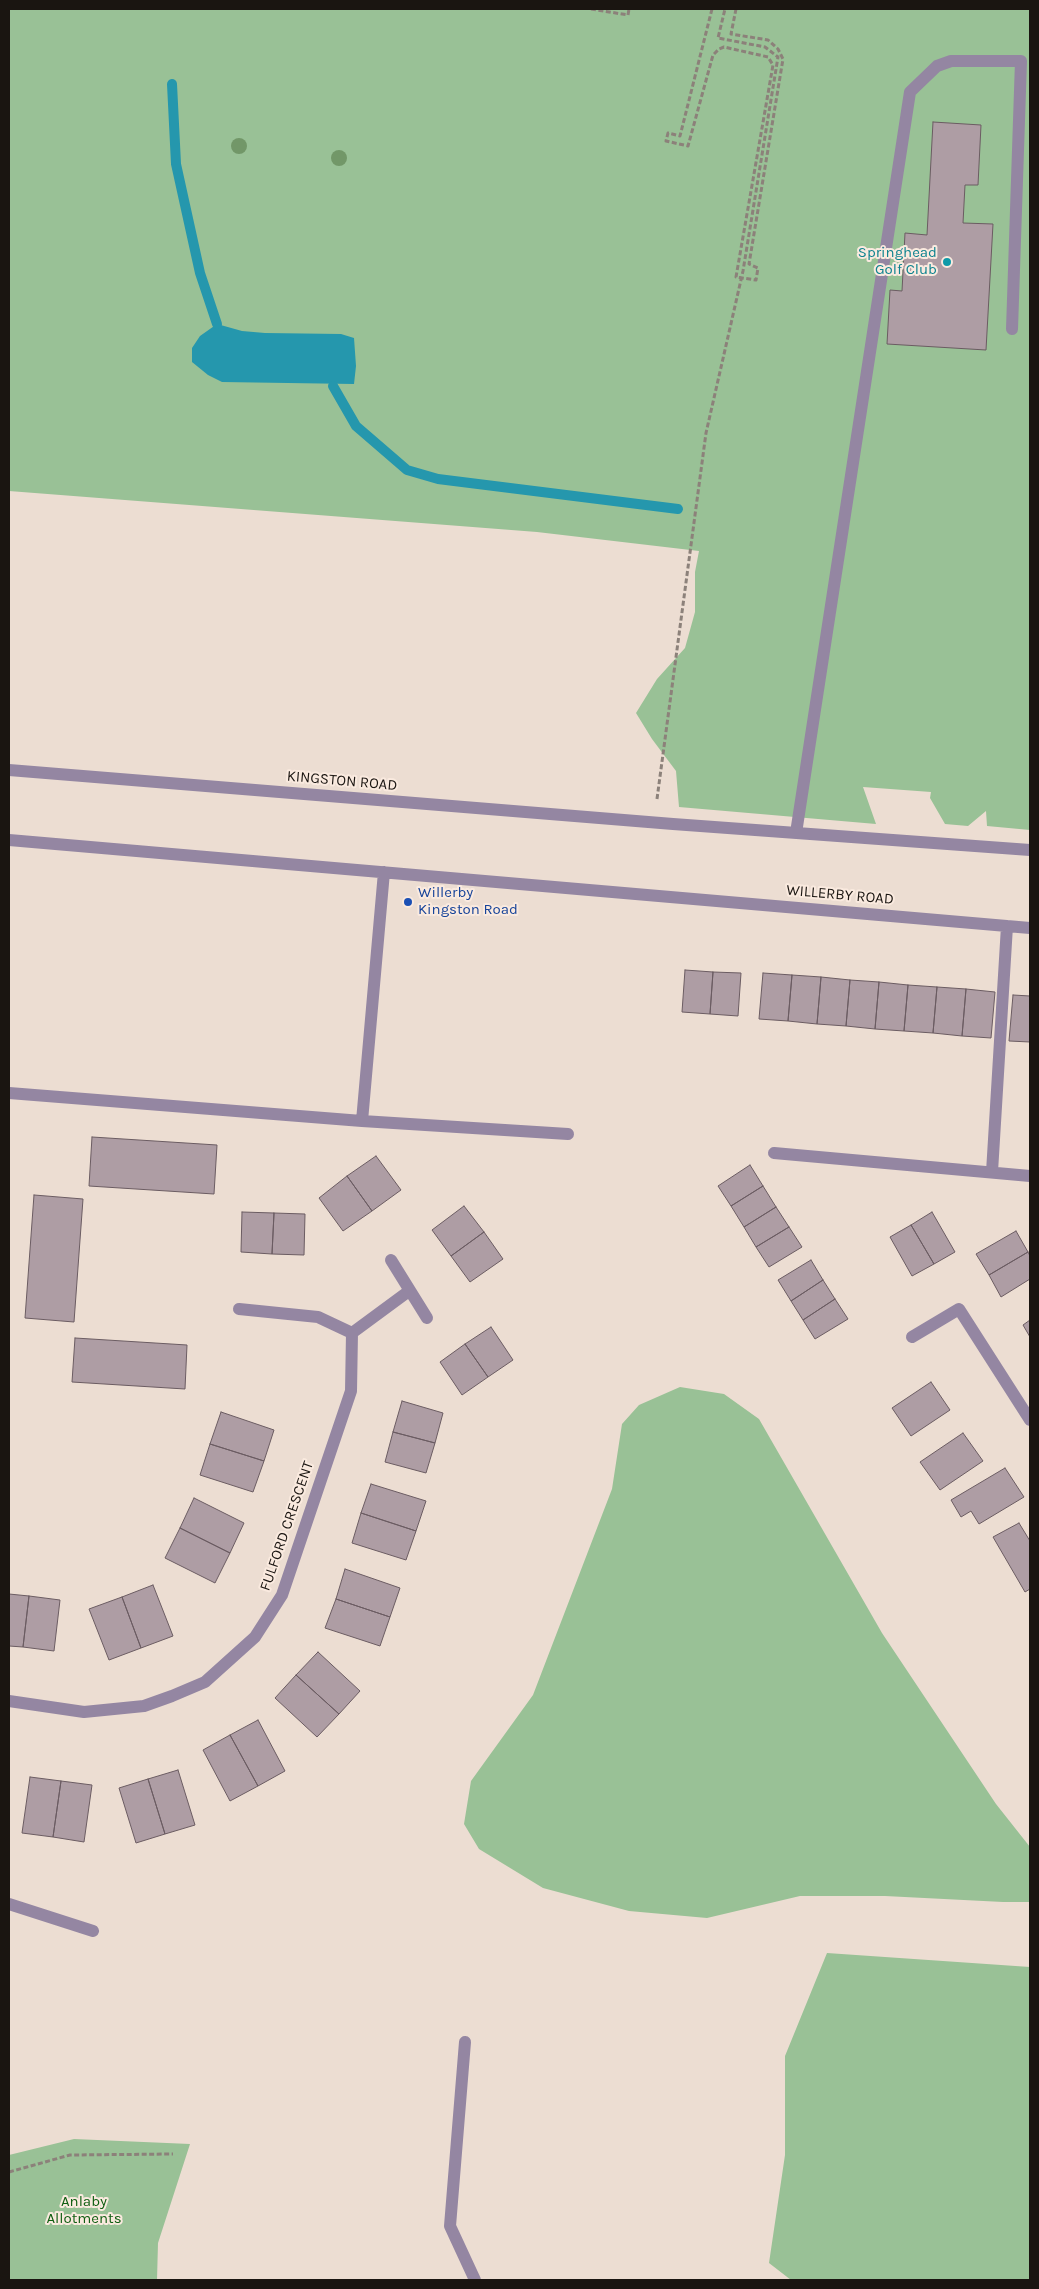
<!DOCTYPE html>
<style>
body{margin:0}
#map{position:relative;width:1039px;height:2289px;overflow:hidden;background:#ecddd2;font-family:Karla,sans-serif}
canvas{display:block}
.frame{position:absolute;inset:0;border:10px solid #1a1511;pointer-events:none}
</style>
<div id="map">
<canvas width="1039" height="2289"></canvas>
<div class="frame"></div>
</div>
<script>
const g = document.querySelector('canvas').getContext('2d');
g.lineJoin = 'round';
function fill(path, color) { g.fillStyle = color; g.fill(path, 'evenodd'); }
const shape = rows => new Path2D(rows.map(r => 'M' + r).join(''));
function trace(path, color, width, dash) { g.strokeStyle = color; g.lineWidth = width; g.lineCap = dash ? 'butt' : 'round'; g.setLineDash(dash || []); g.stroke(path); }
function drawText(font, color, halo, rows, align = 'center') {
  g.font = font + ' Karla,sans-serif'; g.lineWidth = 4; g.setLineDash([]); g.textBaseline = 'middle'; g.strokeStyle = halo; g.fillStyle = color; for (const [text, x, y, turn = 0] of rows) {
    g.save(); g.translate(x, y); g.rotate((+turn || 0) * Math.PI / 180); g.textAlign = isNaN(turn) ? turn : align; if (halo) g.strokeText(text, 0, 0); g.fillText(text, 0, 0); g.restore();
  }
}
fill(shape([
 [9,9,1030,9,1030,830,987,826,986,811,968,826,945,824,930,798,931,792,863,787,876,824,679,807,676,771,652,739,636,713,657,679,685,648,695,612,695,572,699,551,537,532,9,491],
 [680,1387,724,1394,759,1419,882,1633,996,1804,1030,1847,1030,1902,1003,1902,885,1896,800,1896,707,1918,629,1911,543,1888,479,1849,464,1824,471,1781,533,1695,612,1489,622,1424,639,1405],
 [827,1953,1030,1967,1030,2280,791,2280,769,2263,785,2155,785,2056],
 [74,2139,190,2144,158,2243,157,2280,9,2280,9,2155]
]), '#99c196');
fill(shape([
 [217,324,242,331,265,333,341,334,354,338,356,366,354,384,222,382,208,375,192,362,192,348,200,336]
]), '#2597ad');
trace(shape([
 [172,84,176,164,200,273,217,324],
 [333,386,356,426,407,470,438,479,678,509]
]), '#2597ad', 10);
const building = shape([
 [933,122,981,125,978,185,965,185,963,223,993,224,986,350,887,344,890,290,902,291,905,233,927,235,933,122],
 [685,970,713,972,710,1014,682,1012,685,970],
 [713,972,741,973,738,1016,710,1014,713,972],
 [763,973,792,975,788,1021,759,1019,763,973],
 [792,975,821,977,817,1024,788,1021,792,975],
 [821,977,850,980,846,1026,817,1024,821,977],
 [850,980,879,982,875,1029,846,1026,850,980],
 [879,982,908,985,904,1031,875,1029,879,982],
 [908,985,937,987,933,1033,904,1031,908,985],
 [937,987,966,989,962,1036,933,1033,937,987],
 [966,989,995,992,991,1038,962,1036,966,989],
 [1013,995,1030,996,1030,1042,1009,1041,1013,995],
 [92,1137,217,1145,214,1194,89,1186,92,1137],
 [376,1156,401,1190,372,1211,347,1176,376,1156],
 [750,1165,763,1186,731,1206,718,1186,750,1165],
 [347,1176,372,1211,343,1231,319,1198,347,1176],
 [763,1186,776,1207,744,1227,731,1206,763,1186],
 [34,1195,83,1199,74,1322,25,1318,34,1195],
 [464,1206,484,1232,451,1256,432,1230,464,1206],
 [776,1207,789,1227,756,1247,744,1227,776,1207],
 [242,1212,274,1213,272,1254,241,1252,242,1212],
 [932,1212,955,1252,934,1264,911,1225,932,1212],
 [274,1213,305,1214,304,1255,272,1254,274,1213],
 [911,1225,934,1264,912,1276,890,1237,911,1225],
 [789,1227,802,1247,769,1267,756,1247,789,1227],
 [1016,1231,1028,1252,989,1275,976,1254,1016,1231],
 [484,1232,503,1259,470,1282,451,1256,484,1232],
 [1028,1252,1030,1256,1030,1279,1001,1297,989,1275,1028,1252],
 [811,1260,823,1280,791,1301,778,1280,811,1260],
 [823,1280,835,1299,803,1320,791,1301,823,1280],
 [835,1299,848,1319,815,1339,803,1320,835,1299],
 [1030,1320,1030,1337,1023,1325,1030,1320],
 [491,1327,513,1360,488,1377,465,1344,491,1327],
 [75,1338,187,1345,185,1389,72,1382,75,1338],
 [465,1344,488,1377,462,1395,440,1362,465,1344],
 [931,1382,950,1410,911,1436,892,1408,931,1382],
 [402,1401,443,1413,435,1443,393,1432,402,1401],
 [221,1412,274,1430,264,1461,210,1444,221,1412],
 [393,1432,435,1443,426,1473,385,1462,393,1432],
 [963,1433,983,1461,940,1490,920,1462,963,1433],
 [210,1444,264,1461,253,1492,200,1475,210,1444],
 [1005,1468,1024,1497,979,1524,971,1511,961,1517,951,1500,1005,1468],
 [371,1484,426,1501,416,1531,361,1513,371,1484],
 [194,1498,244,1523,230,1553,180,1528,194,1498],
 [361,1513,416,1531,406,1560,352,1543,361,1513],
 [1019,1523,1030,1541,1030,1589,1025,1592,993,1537,1019,1523],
 [180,1528,230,1553,215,1583,165,1558,180,1528],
 [345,1569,400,1588,390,1617,336,1599,345,1569],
 [153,1585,173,1636,141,1648,122,1597,153,1585],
 [9,1594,29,1596,23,1647,9,1646,9,1594],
 [29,1596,60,1600,54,1651,23,1647,29,1596],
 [122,1597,141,1648,109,1660,89,1609,122,1597],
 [336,1599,390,1617,380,1646,325,1628,336,1599],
 [318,1652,360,1691,339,1714,296,1675,318,1652],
 [296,1675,339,1714,317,1737,275,1698,296,1675],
 [258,1720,285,1771,258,1786,230,1735,258,1720],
 [230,1735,258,1786,230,1801,203,1750,230,1735],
 [178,1770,195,1825,165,1834,148,1779,178,1770],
 [30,1777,61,1781,53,1837,22,1833,30,1777],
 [148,1779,165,1834,136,1843,119,1788,148,1779],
 [61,1781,92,1785,84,1842,53,1837,61,1781]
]);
fill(building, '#ae9da4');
trace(building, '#6b5c62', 1);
trace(shape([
 [591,9,628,15,629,9],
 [712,9,680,136,668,133,666,141,688,146,713,55,719,49,724,47,768,57,773,65,736,277,756,280,758,268,749,264,783,59,778,49,768,40,731,34,736,9],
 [657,799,706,433,743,271,778,57,765,47,718,38,725,9],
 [9,2172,70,2155,173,2154]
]), '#8c817a', 3, [5, 2.5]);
trace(shape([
 [9,770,673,824,1030,850],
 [796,833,910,92,937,66,951,61,1021,61,1012,329],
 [9,840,1030,928],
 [9,1093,362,1121,568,1134],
 [362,1121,384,872],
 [774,1153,1030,1176],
 [992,1172,1007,926],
 [391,1260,427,1318],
 [352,1333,409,1291],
 [912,1337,959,1309,1030,1420],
 [9,1701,84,1712,144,1706,172,1696,205,1682,255,1637,282,1595,351,1391,352,1333,318,1317,239,1309],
 [9,1904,93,1931],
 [465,2042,450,2226,475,2280]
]), '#9486a2', 12);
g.fillStyle = '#729768';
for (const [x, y] of [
 [239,146],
 [339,158]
]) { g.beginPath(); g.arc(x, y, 8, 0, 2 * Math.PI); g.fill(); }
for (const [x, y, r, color] of [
 [947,262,5,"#0f9aa8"],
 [408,902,5,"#1a4fb4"]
]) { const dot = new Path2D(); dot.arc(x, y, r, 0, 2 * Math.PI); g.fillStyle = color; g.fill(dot); trace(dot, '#faeadf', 2); }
drawText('15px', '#0d838f', '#faeadf', [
 ["Springhead",937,253],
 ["Golf Club",937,270]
], 'right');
drawText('15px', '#1a1511', '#faeadf', [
 ["KINGSTON ROAD",342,781,5],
 ["WILLERBY ROAD",840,895,5],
 ["FULFORD CRESCENT",287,1526,-71]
]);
drawText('15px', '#164399', '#faeadf', [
 ["Willerby",418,893],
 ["Kingston Road",418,910]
], 'left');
drawText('15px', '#0f5e11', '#faeadf', [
 ["Anlaby",84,2202],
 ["Allotments",84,2219]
]);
</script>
